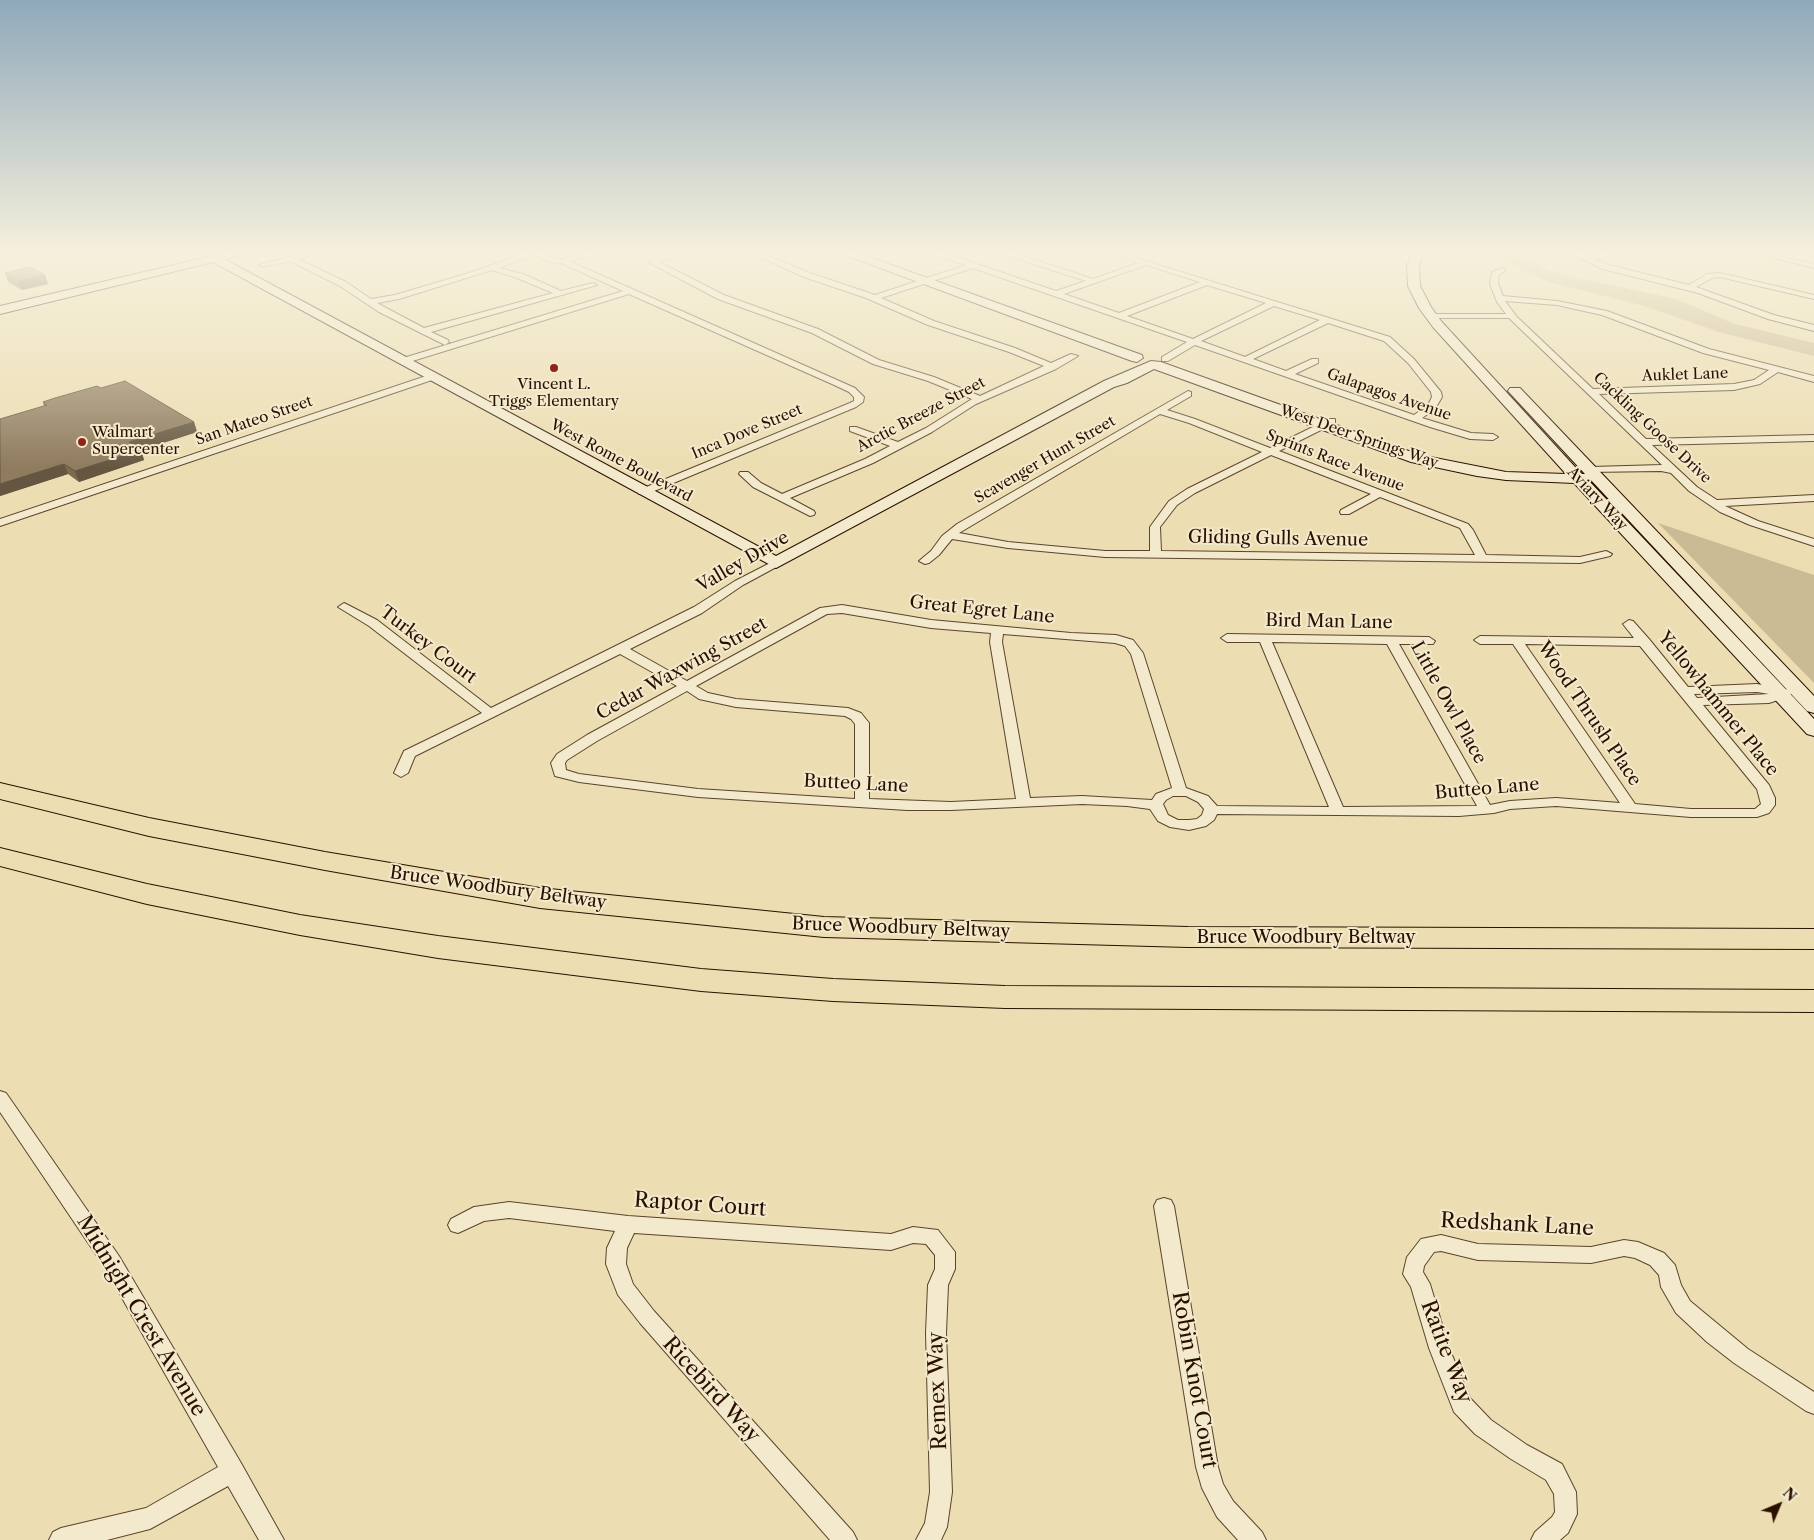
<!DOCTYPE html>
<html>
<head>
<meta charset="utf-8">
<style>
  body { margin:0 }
  #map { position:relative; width:1814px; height:1540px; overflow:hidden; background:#ecdeb2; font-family:"Libre Caslon Text",serif }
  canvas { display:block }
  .north { position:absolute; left:1754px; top:1480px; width:50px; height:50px; -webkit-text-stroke:4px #f3eacd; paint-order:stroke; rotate:45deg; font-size:14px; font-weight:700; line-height:20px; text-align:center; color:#2b1000 }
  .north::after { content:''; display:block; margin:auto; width:18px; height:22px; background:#2b1000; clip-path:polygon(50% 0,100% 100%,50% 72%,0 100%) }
</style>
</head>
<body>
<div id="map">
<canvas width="1814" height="1540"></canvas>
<div class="north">N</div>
</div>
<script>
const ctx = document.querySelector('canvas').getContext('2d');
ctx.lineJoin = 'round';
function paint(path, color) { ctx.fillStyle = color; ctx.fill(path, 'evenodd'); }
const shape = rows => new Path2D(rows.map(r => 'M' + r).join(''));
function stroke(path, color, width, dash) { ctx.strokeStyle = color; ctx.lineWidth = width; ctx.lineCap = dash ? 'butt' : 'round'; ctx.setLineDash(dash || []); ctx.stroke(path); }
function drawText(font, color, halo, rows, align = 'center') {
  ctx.font = font + ' "Libre Caslon Text",serif'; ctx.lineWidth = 4; ctx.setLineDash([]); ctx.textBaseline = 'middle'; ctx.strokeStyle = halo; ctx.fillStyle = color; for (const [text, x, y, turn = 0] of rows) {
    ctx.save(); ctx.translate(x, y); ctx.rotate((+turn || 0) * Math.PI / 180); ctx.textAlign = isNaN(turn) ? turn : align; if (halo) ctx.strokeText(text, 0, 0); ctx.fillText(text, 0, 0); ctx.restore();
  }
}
const green = shape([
  [1494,253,1519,253,1548,270,1586,280,1676,299,1735,324,1814,343,1814,356,1722,333,1644,306,1549,282,1523,271],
  [1658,523,1814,575,1814,683]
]);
const street = shape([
  [305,253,316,253,298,259,346,282,371,299,395,295,472,272,525,253,540,253,552,258,562,259,585,253,595,253,595,255,569,261,855,388,864,397,863,402,856,407,647,494,639,494,638,492,639,490,850,403,854,401,854,397,849,392,832,384,629,294,406,363,400,363,400,359,623,291,561,263,548,262,533,255,499,268,523,274,561,291,593,283,597,285,431,332,448,340,449,342,445,345,379,312,340,286,290,261,263,267,259,265,305,253],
  [492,270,517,278,553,293,424,328,377,303,399,299,492,270],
  [673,253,683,253,659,262,724,295,818,329,879,360,934,377,980,396,1044,366,1009,352,928,325,866,298,804,277,751,253,760,253,810,273,875,295,966,265,935,255,935,253,944,253,1056,291,1086,281,1005,255,1005,253,1014,253,1093,279,1138,263,1110,253,1120,253,1390,337,1414,359,1441,392,1442,397,1435,409,1422,418,1471,433,1493,434,1498,437,1493,440,1470,439,1430,427,1195,345,1168,361,1162,361,1162,357,1187,342,973,268,881,298,934,321,1015,348,1051,363,1071,354,1078,356,1056,369,976,404,932,432,873,463,790,498,814,511,815,513,814,515,810,516,753,487,739,474,740,472,748,472,761,483,782,494,865,459,890,446,850,431,850,427,856,427,898,442,926,428,972,399,928,381,873,364,812,333,718,299,648,262,673,253],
  [1146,265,1200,282,1119,313,1064,294,1146,265],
  [1207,285,1266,303,1193,339,1127,316,1207,285],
  [1274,306,1320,320,1245,357,1201,341,1274,306],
  [1328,323,1384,341,1408,363,1431,392,1432,397,1428,405,1414,415,1295,374,1318,363,1318,359,1312,359,1286,371,1253,359,1328,323],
  [1569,253,1578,253,1587,256,1604,253,1615,253,1615,255,1594,259,1609,265,1689,285,1707,274,1720,273,1814,295,1814,299,1720,277,1712,278,1696,287,1774,315,1814,325,1814,331,1768,319,1698,293,1603,269,1569,253],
  [1754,253,1766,253,1814,264,1814,268,1754,253],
  [1502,268,1506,270,1499,275,1498,284,1503,296,1557,301,1607,311,1709,349,1814,376,1814,382,1778,372,1760,384,1734,390,1599,394,1646,439,1814,435,1814,441,1652,445,1697,487,1717,500,1814,495,1814,501,1725,506,1758,521,1814,539,1814,546,1750,525,1720,512,1689,491,1671,473,1661,471,1587,472,1586,470,1591,467,1662,465,1509,318,1430,318,1426,316,1430,314,1506,314,1497,302,1490,284,1492,272,1502,268],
  [1505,301,1557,305,1602,315,1703,353,1769,370,1754,380,1734,384,1593,389,1517,317,1505,301],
  [432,374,435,375,435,379,0,526,0,519,432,374],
  [1188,391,1191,392,1191,396,1167,410,1195,419,1270,448,1329,419,1335,419,1335,423,1279,451,1468,524,1473,530,1486,555,1580,557,1606,551,1612,554,1610,556,1580,563,1105,557,1008,548,952,539,939,555,929,563,925,564,919,561,931,551,942,536,957,524,1188,391],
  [1160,414,1189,423,1262,452,1187,489,1169,501,1150,527,1150,551,1105,551,1008,542,959,533,1160,414],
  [1271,455,1371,494,1341,510,1340,512,1341,514,1349,514,1380,497,1460,528,1475,555,1161,551,1160,527,1177,505,1195,493,1271,455],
  [776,560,782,563,780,565,743,585,702,613,630,649,687,681,820,608,842,605,931,620,1071,633,1116,635,1133,640,1143,653,1186,788,1208,796,1217,806,1329,807,1260,642,1227,642,1221,638,1227,634,1429,637,1435,641,1433,644,1399,644,1490,805,1510,801,1556,798,1620,803,1513,644,1480,644,1474,640,1480,636,1634,638,1623,624,1629,620,1633,621,1649,639,1688,687,1757,684,1790,690,1791,693,1790,696,1769,703,1703,705,1769,785,1775,798,1775,805,1769,813,1757,817,1691,817,1556,806,1510,809,1494,813,1459,816,1217,814,1214,820,1206,826,1189,830,1170,827,1158,821,1150,809,1127,806,1082,804,951,810,907,810,698,797,579,782,555,776,551,763,557,754,587,735,677,686,620,654,415,756,408,773,401,777,394,773,404,751,482,713,369,626,338,607,344,603,348,605,377,620,491,708,694,607,735,581,776,560],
  [842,613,931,628,991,633,990,642,1016,799,951,802,869,799,869,723,861,713,848,708,736,699,708,693,696,686,827,614,842,613],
  [1003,634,1115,643,1125,646,1131,654,1172,788,1156,794,1152,800,1082,796,1030,798,1002,642,1003,634],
  [1272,642,1387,644,1477,806,1343,807,1272,642],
  [1525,644,1640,646,1757,789,1761,804,1755,809,1691,809,1635,804,1525,644],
  [687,691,699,699,736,707,845,716,851,719,855,724,855,799,698,789,579,774,566,770,565,763,567,760,597,741,687,691],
  [1757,692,1769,694,1697,698,1694,694,1757,692],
  [1173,796,1186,796,1198,802,1204,809,1202,815,1197,819,1189,820,1178,820,1168,815,1163,804,1166,800,1173,796],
  [0,1091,6,1093,119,1256,241,1463,284,1540,259,1540,228,1486,150,1529,107,1540,49,1540,53,1532,61,1528,146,1508,218,1467,105,1268,0,1112,0,1091],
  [1164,1198,1171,1200,1174,1206,1218,1467,1223,1484,1233,1501,1262,1532,1266,1540,1238,1540,1217,1517,1202,1488,1196,1467,1154,1206,1157,1200,1164,1198],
  [509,1202,628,1216,891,1234,913,1227,938,1230,955,1252,955,1269,948,1285,946,1333,952,1492,947,1527,941,1540,916,1540,925,1523,930,1492,926,1333,928,1285,935,1269,935,1255,926,1244,913,1243,891,1250,634,1233,627,1248,626,1264,633,1284,654,1311,853,1532,857,1540,830,1540,640,1323,618,1295,606,1264,607,1248,615,1231,509,1218,484,1221,458,1233,451,1231,448,1225,451,1219,474,1207,509,1202],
  [1441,1235,1478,1244,1591,1247,1624,1240,1638,1242,1664,1253,1675,1265,1681,1285,1690,1301,1748,1349,1814,1392,1814,1414,1806,1411,1734,1363,1707,1342,1676,1313,1661,1287,1659,1275,1650,1265,1635,1258,1624,1256,1591,1263,1478,1260,1441,1251,1434,1252,1424,1266,1423,1272,1430,1284,1449,1348,1470,1398,1491,1420,1527,1445,1562,1464,1576,1492,1577,1514,1568,1533,1560,1540,1531,1540,1535,1532,1552,1517,1555,1512,1554,1494,1546,1480,1511,1459,1475,1434,1454,1412,1429,1348,1411,1287,1403,1274,1407,1257,1421,1239,1441,1235]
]);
const secondary = shape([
  [225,253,242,253,241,255,224,259,776,556,1104,381,1151,361,1161,362,1420,455,1506,472,1566,474,1433,327,1419,308,1408,286,1407,266,1413,253,1423,253,1419,266,1420,286,1431,307,1441,321,1575,467,1582,474,1585,474,1508,391,1510,388,1520,388,1814,696,1814,713,1807,711,1590,479,1589,481,1814,719,1814,736,1807,734,1574,483,1506,480,1477,476,1411,462,1154,369,1127,383,1114,387,776,568,213,262,0,314,0,306,225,253],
  [844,253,858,253,1142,355,1143,358,1137,362,1132,361,845,255,844,253]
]);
const highway = shape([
  [0,783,149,818,325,852,540,888,824,917,1188,927,1814,929,1814,949,1188,947,824,937,540,908,325,870,149,836,0,799,0,783],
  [0,848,147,884,300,915,438,936,701,969,833,979,1005,986,1814,990,1814,1012,1005,1008,833,1001,701,991,438,958,300,935,147,904,0,866,0,848]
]);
const wall = shape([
  [5,273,45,275,48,284,22,290,8,282],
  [101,388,194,422,197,432,141,450,144,460,79,482,68,474,0,496,44,406,43,402]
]);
const shadedWall = shape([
  [45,275,48,284,22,290,19,281],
  [194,422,197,432,141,450,144,460,79,482,75,471,129,442],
  [64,464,68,474,0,496,0,484]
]);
const building = shape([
  [31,267,45,275,19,281,5,273,31,267],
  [125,381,194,422,129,442,141,450,75,471,64,464,0,484,0,419,47,405,43,402,55,398,97,386,101,388,125,381]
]);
const markers = [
  [554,368,5,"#8f2418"],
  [82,442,5,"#8f2418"]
];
const farStreetnames = [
  ["Auklet Lane",1685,375,-2],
  ["Galapagos Avenue",1389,395,19],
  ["Arctic Breeze Street",921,415,-28],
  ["San Mateo Street",254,421,-19],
  ["Cackling Goose Drive",1652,428,43],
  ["Inca Dove Street",747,432,-23],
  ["West Deer Springs Way",1359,437,19],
  ["Scavenger Hunt Street",1045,460,-30],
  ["West Rome Boulevard",621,461,28],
  ["Sprints Race Avenue",1335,461,21],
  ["Aviary Way",1597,499,47]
];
const farPoinames = [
  ["Vincent L.",554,385],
  ["Triggs Elementary",554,402],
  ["Walmart",92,433,"left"],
  ["Supercenter",92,450,"left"]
];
const streetNames = [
  ["Gliding Gulls Avenue",1278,539,1],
  ["Valley Drive",743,562,-30],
  ["Great Egret Lane",982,610,6],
  ["Bird Man Lane",1329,622,1],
  ["Turkey Court",428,645,37],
  ["Cedar Waxwing Street",682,669,-29],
  ["Little Owl Place",1448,703,61],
  ["Yellowhammer Place",1718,704,51],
  ["Wood Thrush Place",1589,714,56],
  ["Butteo Lane",856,784,3],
  ["Butteo Lane",1487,789,-5],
  ["Bruce Woodbury Beltway",498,888,8],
  ["Bruce Woodbury Beltway",901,928,2],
  ["Bruce Woodbury Beltway",1306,938]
];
const nearStreetnames = [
  ["Raptor Court",700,1205,4],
  ["Redshank Lane",1517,1225,3],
  ["Midnight Crest Avenue",141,1316,59],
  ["Ratite Way",1446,1352,69],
  ["Robin Knot Court",1194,1380,80],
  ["Ricebird Way",711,1390,48],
  ["Remex Way",938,1391,-92]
];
paint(green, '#cbbb94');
stroke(street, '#5b442c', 2);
stroke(secondary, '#2b1000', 2);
stroke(highway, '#2b1000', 2);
paint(street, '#f3eacd');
paint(secondary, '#f3eacd');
paint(highway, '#ecdeb2');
paint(wall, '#7b6a50');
paint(shadedWall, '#645641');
paint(building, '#8f7b5d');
stroke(building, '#645641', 1);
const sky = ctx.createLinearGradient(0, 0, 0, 468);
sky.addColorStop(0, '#8fa9ba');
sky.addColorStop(0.54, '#f6f0dc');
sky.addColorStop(1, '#f6f0dc00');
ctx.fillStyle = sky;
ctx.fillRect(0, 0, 1814, 468);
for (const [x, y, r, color] of markers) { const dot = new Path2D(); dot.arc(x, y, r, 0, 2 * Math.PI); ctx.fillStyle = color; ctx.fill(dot); stroke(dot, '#f3eacd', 2); }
drawText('15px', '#2b1000', '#f3eacd', farStreetnames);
drawText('15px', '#2b1000', '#f3eacd', farPoinames);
drawText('18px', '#2b1000', '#f3eacd', streetNames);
drawText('21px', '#2b1000', '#f3eacd', nearStreetnames);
</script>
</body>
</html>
